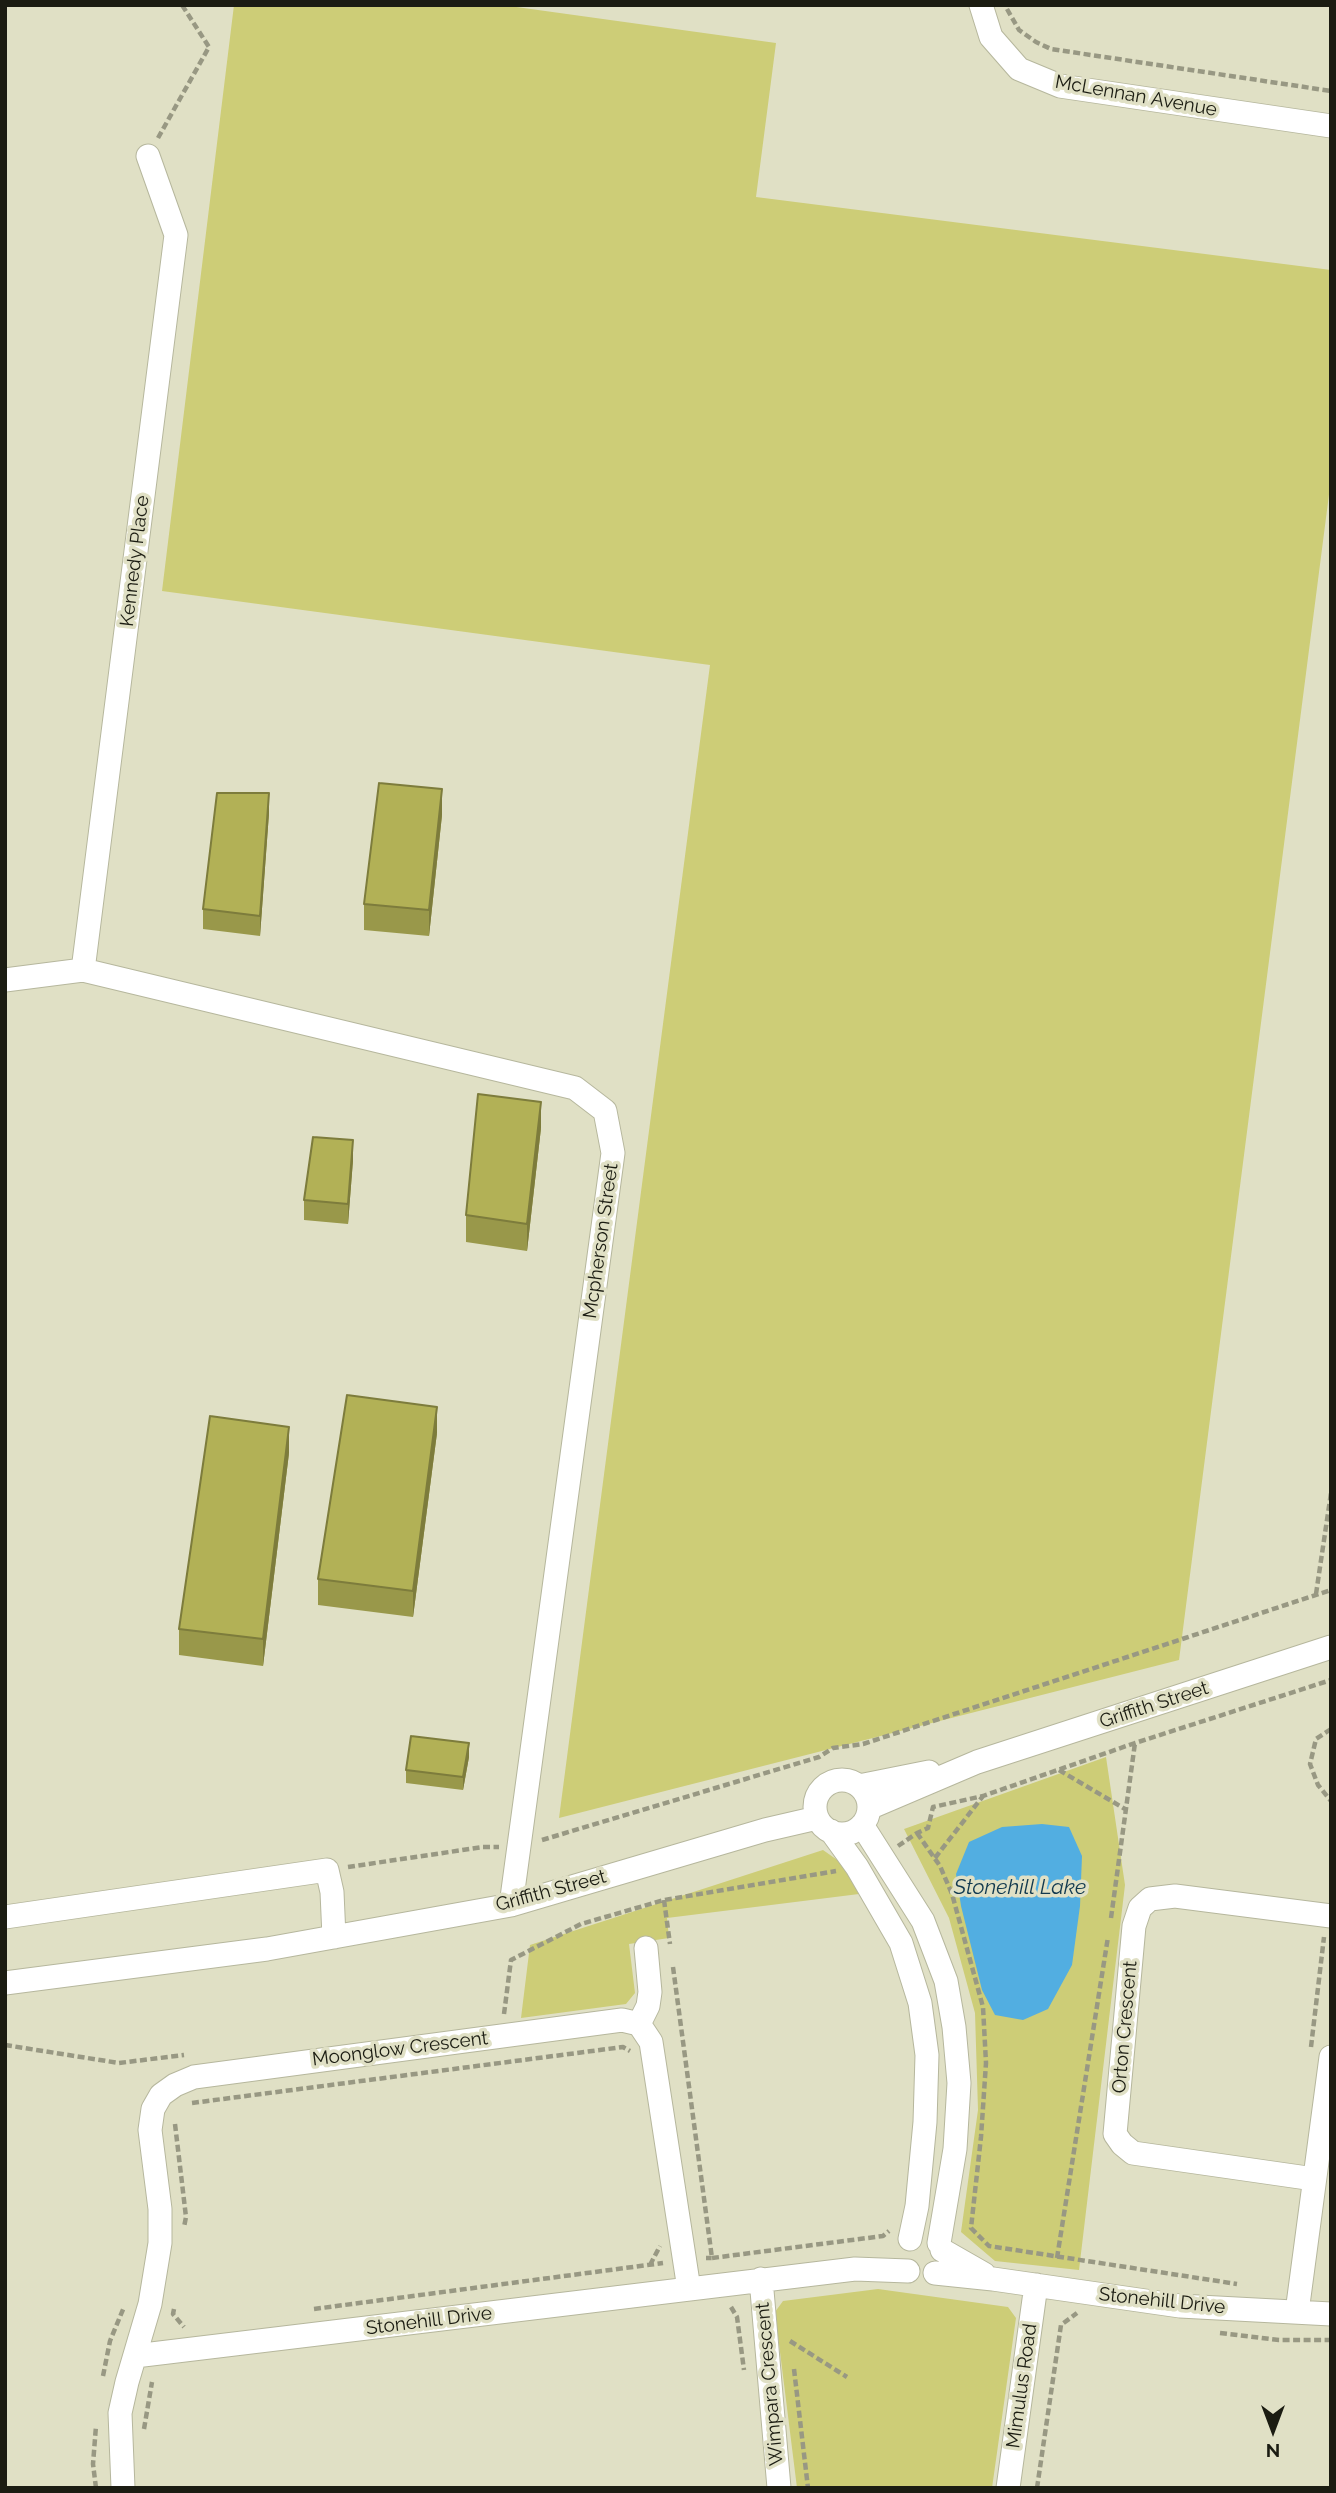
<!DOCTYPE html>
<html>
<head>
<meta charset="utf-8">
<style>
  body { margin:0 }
  #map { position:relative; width:1336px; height:2493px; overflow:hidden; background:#e0e0c5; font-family:Raleway,sans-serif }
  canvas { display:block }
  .frame { position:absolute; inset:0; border:7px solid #1b1c12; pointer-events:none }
  .north { position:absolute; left:1238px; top:2395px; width:70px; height:70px; -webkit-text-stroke:5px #e0e0c5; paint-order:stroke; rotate:180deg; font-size:19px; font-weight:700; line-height:28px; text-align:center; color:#1b1c12 }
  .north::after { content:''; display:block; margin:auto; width:24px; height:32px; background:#1b1c12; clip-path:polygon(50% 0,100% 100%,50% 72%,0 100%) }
</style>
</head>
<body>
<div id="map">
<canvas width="1336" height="2493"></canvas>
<div class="frame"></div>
<div class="north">N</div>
</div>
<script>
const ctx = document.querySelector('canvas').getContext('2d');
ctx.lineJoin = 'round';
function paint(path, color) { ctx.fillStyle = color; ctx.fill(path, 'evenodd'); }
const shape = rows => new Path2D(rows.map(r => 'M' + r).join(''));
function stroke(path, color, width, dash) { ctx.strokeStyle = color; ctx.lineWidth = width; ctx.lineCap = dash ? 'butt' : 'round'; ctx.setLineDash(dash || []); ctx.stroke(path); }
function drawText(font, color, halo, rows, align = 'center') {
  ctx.font = font + ' Raleway,sans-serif'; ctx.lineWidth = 7; ctx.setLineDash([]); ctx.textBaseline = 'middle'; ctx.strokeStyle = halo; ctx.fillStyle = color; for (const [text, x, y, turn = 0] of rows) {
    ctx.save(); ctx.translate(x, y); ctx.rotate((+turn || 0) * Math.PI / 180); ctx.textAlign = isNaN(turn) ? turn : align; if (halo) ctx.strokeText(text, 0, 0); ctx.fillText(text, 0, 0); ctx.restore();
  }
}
const green = shape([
  [234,5,502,5,776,43,756,197,1331,270,1331,479,1179,1660,559,1818,710,665,162,591],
  [1106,1757,1125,1885,1079,2270,995,2261,961,2232,978,2110,975,2013,949,1918,904,1829],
  [823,1850,843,1864,859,1894,667,1918,669,1938,629,1944,635,1993,626,2004,521,2018,530,1945],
  [878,2289,1008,2307,1016,2318,992,2488,797,2488,775,2312,783,2301]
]);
const water = shape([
  [1042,1824,1069,1827,1082,1856,1080,1906,1072,1965,1048,2009,1023,2020,995,2015,982,1990,961,1906,956,1874,969,1842,1002,1827]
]);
const path = shape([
  [1007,9,1019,30,1036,42,1051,49,1331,91],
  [158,138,209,47,182,5],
  [1316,1594,1331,1493],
  [1331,1729,1316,1739,1310,1764,1318,1785,1331,1801],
  [1059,1770,1125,1809],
  [917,1833,940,1866,952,1894,983,2007,986,2063,981,2137,971,2228,989,2246,1237,2284],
  [542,1840,819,1757,833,1748,863,1744,1331,1590],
  [898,1846,917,1833,928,1828,933,1807,983,1796,1135,1743,1331,1680],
  [935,1858,983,1796],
  [348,1867,483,1847,499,1847],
  [664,1900,670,1944],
  [1111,1918,1135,1743],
  [673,1967,712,2258,706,2258],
  [504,2014,511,1960,581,1924,664,1900,836,1871],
  [5,2045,119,2063,184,2055],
  [1311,2047,1324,1937],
  [192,2103,623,2047,630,2051],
  [175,2124,186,2217,184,2227],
  [712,2258,883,2236,889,2231],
  [1057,2258,1108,1937],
  [650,2265,660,2246],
  [731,2307,737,2317,744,2370],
  [174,2309,173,2314,184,2327],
  [314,2309,663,2263],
  [1220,2333,1279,2340,1331,2340],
  [790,2341,847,2377],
  [794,2369,808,2488],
  [103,2376,110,2341,124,2307],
  [144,2429,152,2382],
  [96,2488,93,2464,96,2426],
  [1037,2488,1061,2325,1077,2313]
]);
const minor = shape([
  [981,5,991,37,1019,69,1060,86,1331,126],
  [83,970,176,235,148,156],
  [5,980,83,970,575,1088,605,1111,613,1153,511,1905],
  '815 1807a27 27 0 1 1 54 0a27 27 0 1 1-54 0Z',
  [859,1786,929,1772],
  [869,1808,977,1762,1331,1647],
  [862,1825,923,1921,946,1981,954,2027,959,2083,955,2149,939,2243],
  [831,1831,857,1867,901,1943,920,2003,927,2055,925,2122,917,2206,910,2239],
  [5,1917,327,1870,332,1892,334,1937],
  [5,1983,267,1949,511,1905,765,1830,817,1818],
  [639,2024,648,2006,650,1992,646,1948],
  [1314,2179,1133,2153,1122,2144,1115,2134,1134,1926,1140,1908,1150,1899,1175,1896,1331,1916],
  [942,2250,984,2274],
  [935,2273,993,2279,1180,2306,1331,2314],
  [761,2279,779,2488],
  [1297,2312,1331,2057],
  [135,2356,855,2269,908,2271],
  [123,2488,120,2413,127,2382,150,2304,160,2243,160,2209,150,2130,153,2109,161,2095,175,2085,194,2077,622,2020,639,2024,651,2042,689,2289],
  [1008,2488,1036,2285]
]);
const wall = shape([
  [269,813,260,936,203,929,203,909],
  [442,815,429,936,364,930,364,904],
  [541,1128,527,1251,466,1242,466,1215],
  [353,1160,348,1224,304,1220,304,1200],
  [437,1433,413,1617,318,1605,318,1579],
  [289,1453,263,1666,179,1655,179,1629],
  [469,1757,463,1790,406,1783,406,1770]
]);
const shadedWall = shape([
  [442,789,442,815,429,936,429,910],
  [269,793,269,813,260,936,260,916],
  [541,1102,541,1128,527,1251,527,1224],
  [353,1140,353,1160,348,1224,348,1204],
  [437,1407,437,1433,413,1617,413,1591],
  [289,1427,289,1453,263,1666,263,1639],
  [469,1743,469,1757,463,1790,463,1777]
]);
const building = shape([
  [379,783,442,789,429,910,364,904,379,783],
  [217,793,269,793,260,916,203,909,217,793],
  [478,1094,541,1102,527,1224,466,1215,478,1094],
  [313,1137,353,1140,348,1204,304,1200,313,1137],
  [347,1395,437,1407,413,1591,318,1579,347,1395],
  [210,1416,289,1427,263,1639,179,1629,210,1416],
  [411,1736,469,1743,463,1777,406,1770,411,1736]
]);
const streetNames = [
  ["McLennan Avenue",1136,96,10],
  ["Kennedy Place",135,561,-83],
  ["Mcpherson Street",601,1241,-82],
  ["Griffith Street",1154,1705,-18],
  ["Griffith Street",551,1891,-15],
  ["Orton Crescent",1125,2027,-85],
  ["Moonglow Crescent",400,2049,-7],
  ["Stonehill Drive",1162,2301,6],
  ["Stonehill Drive",429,2321,-7],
  ["Wimpara Crescent",770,2384,-95],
  ["Mimulus Road",1022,2386,-82]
];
const waterNames = [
  ["Stonehill Lake",1020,1888]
];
paint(green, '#cdcd77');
paint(water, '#52aee1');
stroke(minor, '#b6b79d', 25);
stroke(path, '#989883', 4.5, [7, 3.5]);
stroke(minor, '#fff', 23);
paint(wall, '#99984a');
paint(shadedWall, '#7d7c3c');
paint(building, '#b2b156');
stroke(building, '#7d7c3c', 2);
drawText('19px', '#1b1c12', '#e0e0c5', streetNames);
drawText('italic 21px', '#11394f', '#e0e0c5', waterNames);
</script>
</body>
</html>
